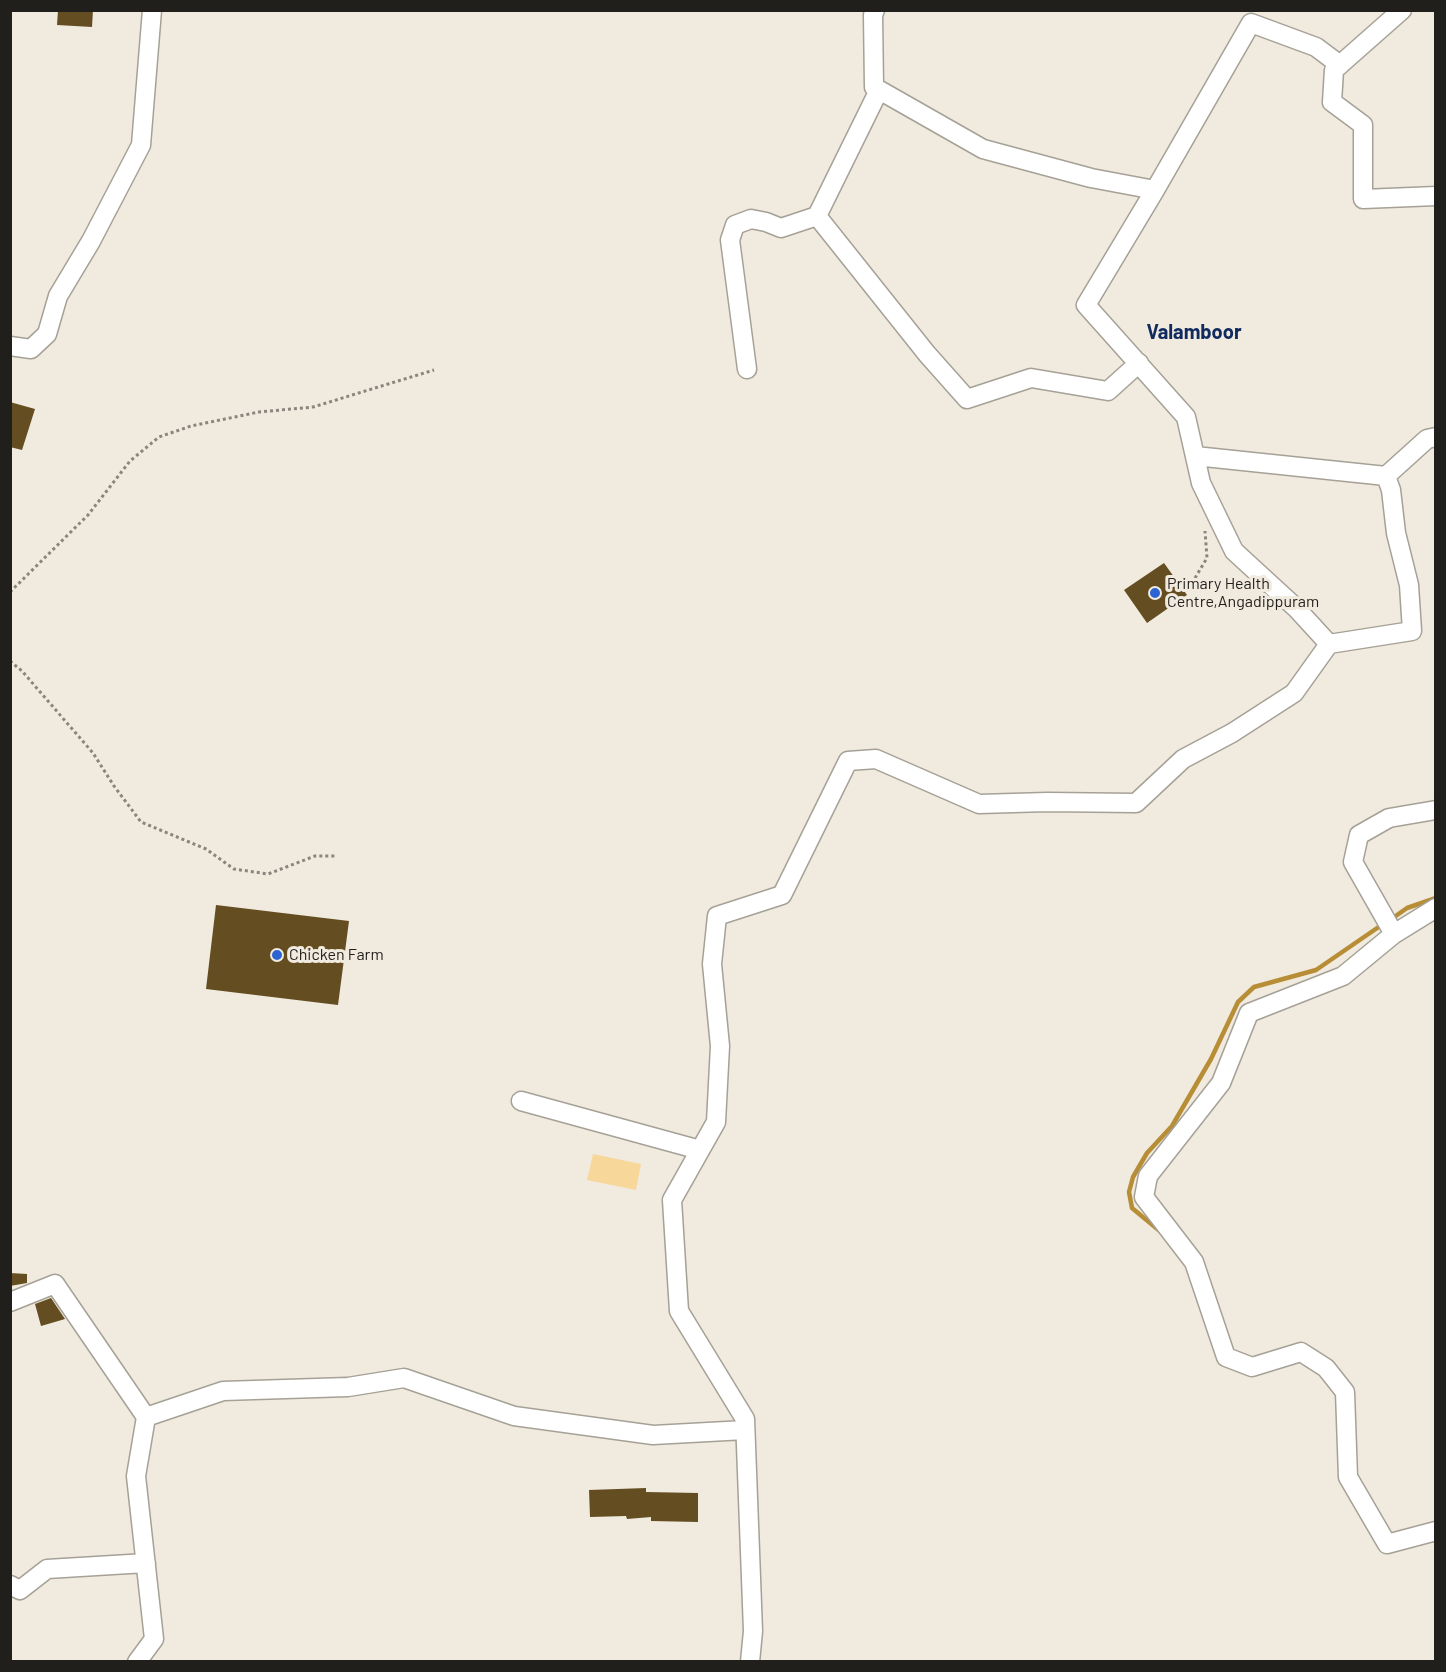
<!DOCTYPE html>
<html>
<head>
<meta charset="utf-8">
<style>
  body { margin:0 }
  #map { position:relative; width:1446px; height:1672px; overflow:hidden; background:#f0eadf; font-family:Barlow,sans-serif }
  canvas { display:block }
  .frame { position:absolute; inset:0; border:12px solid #211f1b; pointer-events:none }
</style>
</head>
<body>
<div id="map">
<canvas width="1446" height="1672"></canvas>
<div class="frame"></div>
</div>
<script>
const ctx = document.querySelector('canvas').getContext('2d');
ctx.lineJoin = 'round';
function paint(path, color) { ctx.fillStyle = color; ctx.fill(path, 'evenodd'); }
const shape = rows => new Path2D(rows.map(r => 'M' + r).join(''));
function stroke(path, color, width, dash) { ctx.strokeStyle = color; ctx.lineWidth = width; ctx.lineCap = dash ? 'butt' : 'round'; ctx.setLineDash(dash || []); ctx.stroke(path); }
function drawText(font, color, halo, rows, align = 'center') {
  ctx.font = font + ' Barlow,sans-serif'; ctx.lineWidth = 6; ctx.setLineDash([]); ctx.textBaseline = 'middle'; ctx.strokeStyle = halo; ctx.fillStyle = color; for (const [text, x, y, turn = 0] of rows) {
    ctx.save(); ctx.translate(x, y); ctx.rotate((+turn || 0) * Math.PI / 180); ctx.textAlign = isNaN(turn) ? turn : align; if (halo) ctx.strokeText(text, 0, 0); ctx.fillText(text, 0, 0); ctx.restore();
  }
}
const green = shape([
  [593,1154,641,1164,636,1190,587,1180]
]);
const stream = shape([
  [1390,920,1407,908,1436,898],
  [1161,1232,1132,1208,1129,1192,1133,1177,1147,1153,1172,1126,1211,1059,1238,1002,1254,987,1316,970,1383,924]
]);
const building = shape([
  [58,10,93,10,92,27,57,25],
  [10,402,35,409,22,450,10,447],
  [1164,563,1187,595,1147,623,1124,590],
  [216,905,349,921,338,1005,206,989],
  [10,1273,27,1274,27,1283,10,1286],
  [51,1298,65,1319,41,1326,35,1304],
  [646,1488,646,1492,698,1493,698,1522,651,1521,651,1517,627,1519,626,1516,590,1517,589,1490]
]);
const path = shape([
  [1195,578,1207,558,1205,531],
  [10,592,88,515,130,461,159,437,191,426,259,412,313,407,434,370],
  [10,661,22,671,93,753,114,786,141,822,206,849,234,869,268,874,315,856,335,856]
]);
const minor = shape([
  [1402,10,1334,70,1332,102,1363,125,1363,199,1436,196],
  [879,90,817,216,927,354,967,399,1031,378,1108,391,1139,363],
  [1155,190,1251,23,1316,47,1340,65],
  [10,346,31,349,47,334,58,296,91,241,141,145,152,10],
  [747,369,730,240,735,225,751,219,766,222,781,228,817,216],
  [1195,456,1386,476,1391,490,1396,533,1409,585,1412,631,1329,644],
  [1386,476,1427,439,1436,437],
  [1436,908,1394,934,1343,976,1249,1013,1221,1083,1148,1176,1144,1197,1194,1262,1226,1357,1252,1367,1301,1352,1326,1368,1345,1392,1348,1477,1387,1544,1436,1531],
  [1394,934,1353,862,1359,835,1389,818,1436,810],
  [521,1101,700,1150],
  [10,1302,55,1284,146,1417,223,1391,348,1387,404,1378,514,1416,653,1435,745,1430],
  [10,1585,20,1590,47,1569,146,1563],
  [137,1662,154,1639,136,1476,146,1417],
  [750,1662,753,1631,745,1419,679,1311,672,1200,716,1122,720,1046,712,964,717,916,782,895,848,761,876,759,979,804,1047,802,1136,803,1183,759,1232,733,1294,693,1329,644,1296,608,1234,551,1201,483,1186,417,1086,305,1155,190,1091,178,983,149,874,87,873,15,875,10]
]);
const markers = [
  [1155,593,6,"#2e64d2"],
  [277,955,6,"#2e64d2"]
];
const poiNames = [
  ["Primary Health",1167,584],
  ["Centre,Angadippuram",1167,602],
  ["Chicken Farm",289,955]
];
const quarterNames = [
  ["Valamboor",1194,332]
];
paint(green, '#f8d79b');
stroke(stream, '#b78d35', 4.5);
paint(building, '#644d20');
stroke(minor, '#a6a196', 21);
stroke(path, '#8a867e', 3, [3, 3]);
stroke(minor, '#fff', 18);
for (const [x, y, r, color] of markers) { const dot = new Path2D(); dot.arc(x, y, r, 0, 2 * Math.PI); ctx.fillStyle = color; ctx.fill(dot); stroke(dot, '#f0eadf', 2); }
drawText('16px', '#211f1b', '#f0eadf', poiNames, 'left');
drawText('bold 20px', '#112b60', '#f0eadf', quarterNames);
</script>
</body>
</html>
